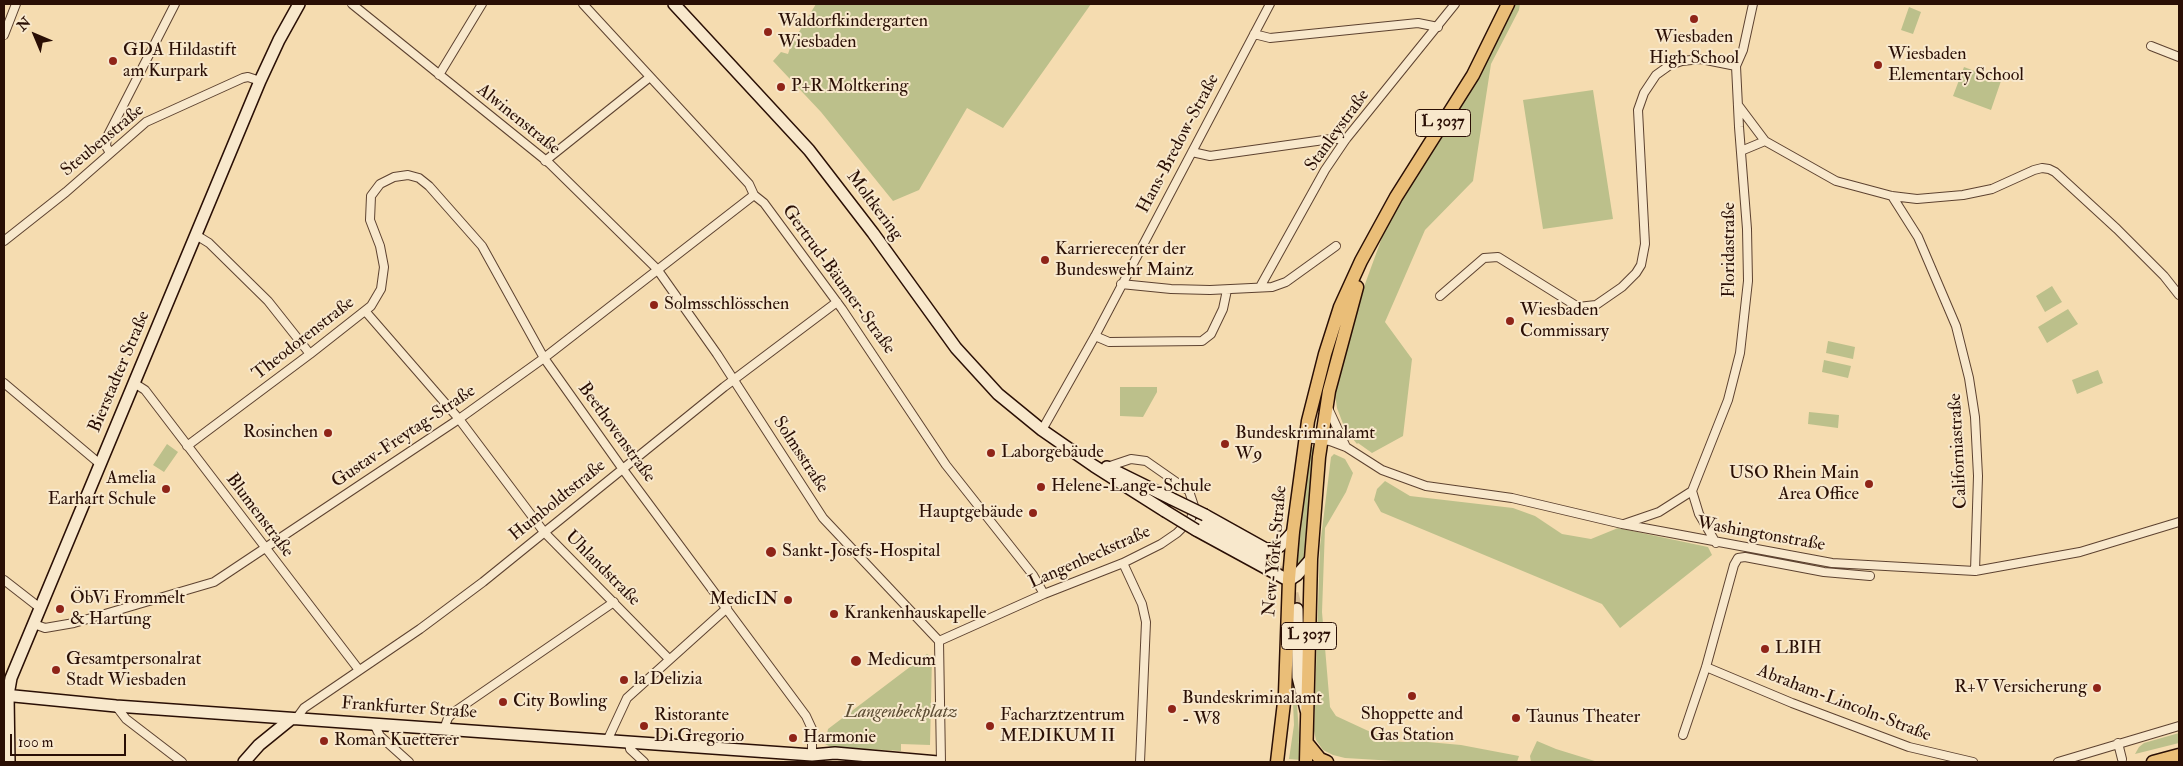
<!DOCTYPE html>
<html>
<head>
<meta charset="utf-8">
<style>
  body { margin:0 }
  #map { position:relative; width:2183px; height:766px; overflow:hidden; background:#f5dcb0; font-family:"IM FELL Double Pica",serif }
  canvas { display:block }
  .frame { position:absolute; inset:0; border:5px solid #2a0f05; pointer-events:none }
  .north { position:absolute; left:10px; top:10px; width:50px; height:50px; -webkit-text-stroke:4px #f8e8cc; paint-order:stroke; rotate:315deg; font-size:14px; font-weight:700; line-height:20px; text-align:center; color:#2a0f05 }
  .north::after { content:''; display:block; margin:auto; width:18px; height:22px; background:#2a0f05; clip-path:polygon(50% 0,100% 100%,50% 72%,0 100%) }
  .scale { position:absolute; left:10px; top:734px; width:116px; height:22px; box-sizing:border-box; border:2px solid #2a0f05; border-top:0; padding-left:6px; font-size:15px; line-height:18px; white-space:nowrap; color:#2a0f05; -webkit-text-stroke:4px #f8e8cc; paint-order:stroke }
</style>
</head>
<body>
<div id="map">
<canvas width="2183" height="766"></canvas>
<div class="frame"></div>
<div class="north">N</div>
<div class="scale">100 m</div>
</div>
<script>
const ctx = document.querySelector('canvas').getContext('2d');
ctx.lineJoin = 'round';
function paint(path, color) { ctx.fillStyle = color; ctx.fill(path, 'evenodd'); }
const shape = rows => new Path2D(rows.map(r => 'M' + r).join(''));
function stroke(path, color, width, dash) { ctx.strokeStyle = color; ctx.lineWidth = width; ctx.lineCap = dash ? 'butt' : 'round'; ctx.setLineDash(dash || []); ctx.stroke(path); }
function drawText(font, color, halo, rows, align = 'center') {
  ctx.font = font + ' "IM FELL Double Pica",serif'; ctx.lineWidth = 4; ctx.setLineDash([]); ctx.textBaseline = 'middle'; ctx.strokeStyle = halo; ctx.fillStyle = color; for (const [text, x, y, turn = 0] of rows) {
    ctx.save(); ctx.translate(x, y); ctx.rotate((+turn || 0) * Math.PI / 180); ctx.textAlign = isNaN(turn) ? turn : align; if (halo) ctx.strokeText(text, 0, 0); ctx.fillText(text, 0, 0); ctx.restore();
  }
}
const green = shape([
  [816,4,1091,4,1003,128,967,108,919,190,893,201,821,112,773,61,781,52,788,54,791,45],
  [1515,4,1520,4,1519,10,1491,64,1473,181,1425,230,1385,322,1412,359,1403,436,1372,453,1358,443,1357,444,1345,429,1337,408,1334,388,1357,306,1384,232,1401,202,1483,70],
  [1909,7,1921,12,1913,34,1901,30],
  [1964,67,2001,81,1991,110,1953,96],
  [1593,90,1613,219,1543,229,1523,100],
  [2052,286,2062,302,2045,312,2036,296],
  [2068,309,2078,324,2047,343,2038,327],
  [1828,341,1855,347,1853,359,1826,353],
  [1824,360,1851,366,1848,378,1822,372],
  [2098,370,2103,383,2077,394,2072,380],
  [1120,387,1157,387,1157,392,1143,417,1120,416],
  [1809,412,1839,415,1838,428,1808,424],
  [167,444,178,452,164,472,153,465],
  [1315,444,1306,556,1303,563,1294,569,1308,460,1311,449],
  [1334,454,1345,459,1353,473,1346,492,1325,528,1322,612,1330,707,1336,716,1390,741,1404,742,1417,741,1461,745,1519,756,1517,762,1412,762,1345,758,1333,755,1323,750,1316,740,1314,731,1320,546,1331,457],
  [1385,481,1410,496,1513,508,1535,516,1562,534,1591,539,1618,528,1708,547,1712,555,1620,628,1602,604,1381,512,1374,500,1377,489],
  [927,654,932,657,930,745,901,744,901,751,831,747,825,744,828,729],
  [1292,679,1294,679,1297,705,1301,760,1289,759,1294,725],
  [2179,733,2179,743,2135,754,2139,747,2144,743],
  [1537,741,1556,749,1598,762,1531,762,1530,756]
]);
const secondaryTunnel = shape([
  [1261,557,1274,566,1285,578,1292,590,1297,609]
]);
const street = shape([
  [352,4,549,163,657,269,717,354,823,518,939,641,941,762],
  [583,4,749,184,754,195,764,203,842,309,946,465,1033,575,1044,594],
  [1254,34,1270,38,1418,23,1438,27],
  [4,35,16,4],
  [2151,46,2179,57],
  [439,75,482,4],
  [1738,105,1765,141],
  [1741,151,1765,141,1836,181,1892,196,1917,199,1963,195,1992,189,2034,170,2042,168,2049,169,2055,172,2117,229,2164,276,2179,295],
  [1192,152,1210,156,1331,139,1346,139],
  [110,153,106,146,107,137,175,4],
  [545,161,650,77],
  [1892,196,1918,237,1956,326,1969,378,1975,417,1978,476,1975,571],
  [196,235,209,243,268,301,310,354],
  [4,241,66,192,146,122,243,78,248,77,260,81],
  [1121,284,1171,289,1210,290,1272,287,1286,282,1336,246],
  [1260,287,1325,170,1346,139,1455,4],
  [1440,296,1484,258,1498,257,1578,307,1596,305,1622,287,1636,273,1641,265,1645,244,1638,110,1644,93,1656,75,1670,65,1682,61,1701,59,1736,66],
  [366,312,459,419,544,532,669,659],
  [1095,336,1109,342,1202,341,1211,334,1223,309,1227,290],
  [4,383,100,464],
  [134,383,145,390,359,670],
  [1328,408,1346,447],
  [1042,430,1095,336,1270,4],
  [1305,438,1330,441,1346,447,1382,470,1426,486,1512,498,1622,524,1832,563,1975,571,2080,552,2179,522],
  [187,446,310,354,371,306,381,289,384,267,380,246,370,220,371,196,380,184,394,177,408,175,419,178,429,186,482,246,544,358,622,468,806,716,812,729,812,755],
  [1692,491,1699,514,1716,543],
  [1624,524,1659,512,1692,491,1728,400,1740,353,1748,281,1747,229,1739,127,1736,66,1743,50,1753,4],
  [1123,563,1142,604,1146,622,1140,762],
  [4,580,40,608],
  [34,624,45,628,74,623,214,582,459,419,544,358,754,195],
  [939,641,1044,594,1123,563,1161,544,1177,533,1191,519,1194,506,1189,491,1146,461,1131,459,1107,467],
  [1706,667,1792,703,1909,747,1973,762],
  [116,706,126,719,182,762],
  [296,719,304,708,420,629,483,582,724,387,837,302],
  [374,724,380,736,409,762],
  [444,729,448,718,454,712,614,602],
  [1683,735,1706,667,1734,565,1738,558,1745,557,1824,572,1870,576],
  [607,741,627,698,727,608],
  [629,742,630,749,644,762],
  [2118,743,2122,759],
  [2058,762,2179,726]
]);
const secondary = shape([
  [674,4,809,150,873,233,956,348,998,394,1042,430,1094,466,1165,511],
  [1107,467,1172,499],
  [1205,515,1266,549,1274,549,1280,546,1293,532],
  [1200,523,1261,557],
  [1196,530,1284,578,1291,579,1297,575,1311,559],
  [1297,609,1298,677,1306,710],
  [4,695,116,706,812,755,835,753,938,762],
  [9,762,8,695,11,678,260,81,279,40,299,4],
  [244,762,259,745,291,719]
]);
const primary = shape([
  [1307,743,1320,759,1327,762],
  [1277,762,1285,694,1289,579,1293,532,1308,421,1325,354,1340,307,1361,261,1396,197,1473,75,1508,4],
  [1306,762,1311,559,1319,457,1329,391,1357,287],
  [2153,762,2179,755]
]);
const secondaryBridge = shape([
  [1172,499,1205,515],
  [1165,511,1196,530]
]);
const markers = [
  [1694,19,5,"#8f2418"],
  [768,32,5,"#8f2418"],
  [113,61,5,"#8f2418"],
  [1878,65,5,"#8f2418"],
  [781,87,5,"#8f2418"],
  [1045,260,5,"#8f2418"],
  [654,305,5,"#8f2418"],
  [1510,321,5,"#8f2418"],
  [328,433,5,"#8f2418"],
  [1225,444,5,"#8f2418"],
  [991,453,5,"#8f2418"],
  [1869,484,5,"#8f2418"],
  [1041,487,5,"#8f2418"],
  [166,489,5,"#8f2418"],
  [1033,513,5,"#8f2418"],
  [771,552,6,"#8f2418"],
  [788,600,5,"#8f2418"],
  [60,609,5,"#8f2418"],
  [834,614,5,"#8f2418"],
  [1765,649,5,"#8f2418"],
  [856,661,6,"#8f2418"],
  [56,670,5,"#8f2418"],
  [624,680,5,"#8f2418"],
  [2097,688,5,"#8f2418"],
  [1412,696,5,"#8f2418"],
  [503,702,5,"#8f2418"],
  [1172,709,5,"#8f2418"],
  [1516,718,5,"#8f2418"],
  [644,726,5,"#8f2418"],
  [990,726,5,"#8f2418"],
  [793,738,5,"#8f2418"],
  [324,741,5,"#8f2418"]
];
const shields = [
  [1443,123,55],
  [1309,636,55]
];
const shieldNames = [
  ["L 3037",1443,123],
  ["L 3037",1309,636]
];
const poiNames = [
  ["Waldorfkindergarten",778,22],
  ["Wiesbaden",778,43],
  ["Wiesbaden",1694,38,"center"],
  ["High School",1694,59,"center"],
  ["GDA Hildastift",123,51],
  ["am Kurpark",123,72],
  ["Wiesbaden",1888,55],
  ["Elementary School",1888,76],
  ["P+R Moltkering",791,87],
  ["Karrierecenter der",1055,250],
  ["Bundeswehr Mainz",1055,271],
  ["Solmsschlösschen",664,305],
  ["Wiesbaden",1520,311],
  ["Commissary",1520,332],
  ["Rosinchen",318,433,"right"],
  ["Bundeskriminalamt",1235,434],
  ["W9",1235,455],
  ["Laborgebäude",1001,453],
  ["USO Rhein Main",1859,474,"right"],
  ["Area Office",1859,495,"right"],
  ["Amelia",156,479,"right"],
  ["Earhart Schule",156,500,"right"],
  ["Helene-Lange-Schule",1051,487],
  ["Hauptgebäude",1023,513,"right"],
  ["Sankt-Josefs-Hospital",782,552],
  ["ÖbVi Frommelt",70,599],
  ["& Hartung",70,620],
  ["MedicIN",778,600,"right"],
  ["Krankenhauskapelle",844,614],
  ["LBIH",1775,649],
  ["Gesamtpersonalrat",66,660],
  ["Stadt Wiesbaden",66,681],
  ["Medicum",867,661],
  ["la Delizia",634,680],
  ["R+V Versicherung",2087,688,"right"],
  ["Bundeskriminalamt",1182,699],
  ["- W8",1182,720],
  ["City Bowling",513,702],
  ["Shoppette and",1412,715,"center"],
  ["Gas Station",1412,736,"center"],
  ["Ristorante",654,716],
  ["Di Gregorio",654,737],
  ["Facharztzentrum",1000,716],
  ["MEDIKUM II",1000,737],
  ["Taunus Theater",1526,718],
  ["Harmonie",803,738],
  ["Roman Kuetterer",334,741]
];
const streetNames = [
  ["Alwinenstraße",518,120,39],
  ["Stanleystraße",1338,131,-54],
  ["Steubenstraße",103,141,-40],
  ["Hans-Bredow-Straße",1179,144,-62],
  ["Moltkering",874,206,53],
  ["Floridastraße",1730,250,-90],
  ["Gertrud-Bäumer-Straße",838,280,54],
  ["Theodorenstraße",304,339,-38],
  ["Bierstadter Straße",120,372,-67],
  ["Beethovenstraße",616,433,54],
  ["Gustav-Freytag-Straße",404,437,-34],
  ["Californiastraße",1959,451,-93],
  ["Solmsstraße",800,455,57],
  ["Humboldtstraße",558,501,-39],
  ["Blumenstraße",259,516,53],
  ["Washingtonstraße",1761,535,10],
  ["New-York-Straße",1276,551,-85],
  ["Langenbeckstraße",1090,558,-24],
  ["Uhlandstraße",602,569,45],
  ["Abraham-Lincoln-Straße",1844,704,21],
  ["Frankfurter Straße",409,709,4]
];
const parkNames = [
  ["Langenbeckplatz",901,713]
];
paint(green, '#bcc08b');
stroke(secondaryTunnel, '#d7bd96', 11, [11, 5.5]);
stroke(street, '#5d4230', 10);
stroke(secondary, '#2a0f05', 14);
stroke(primary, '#2a0f05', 15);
stroke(street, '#f8e8cc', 8);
stroke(secondary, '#f8e8cc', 11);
stroke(primary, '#eabe78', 12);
stroke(secondaryBridge, '#2a0f05', 14, []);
stroke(secondaryBridge, '#f8e8cc', 11);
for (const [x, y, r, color] of markers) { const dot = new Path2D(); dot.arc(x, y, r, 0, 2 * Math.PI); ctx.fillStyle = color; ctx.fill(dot); stroke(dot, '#f8e8cc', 2); }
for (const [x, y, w] of shields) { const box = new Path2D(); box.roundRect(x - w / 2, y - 13.5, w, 27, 4); ctx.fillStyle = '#f8e8cc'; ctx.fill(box); stroke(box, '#2a0f05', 1); }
drawText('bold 16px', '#2a0f05', null, shieldNames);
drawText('18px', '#2a0f05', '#f8e8cc', poiNames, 'left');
drawText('18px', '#2a0f05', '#f8e8cc', streetNames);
drawText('italic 18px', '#5d4d34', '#f8e8cc', parkNames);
</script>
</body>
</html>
